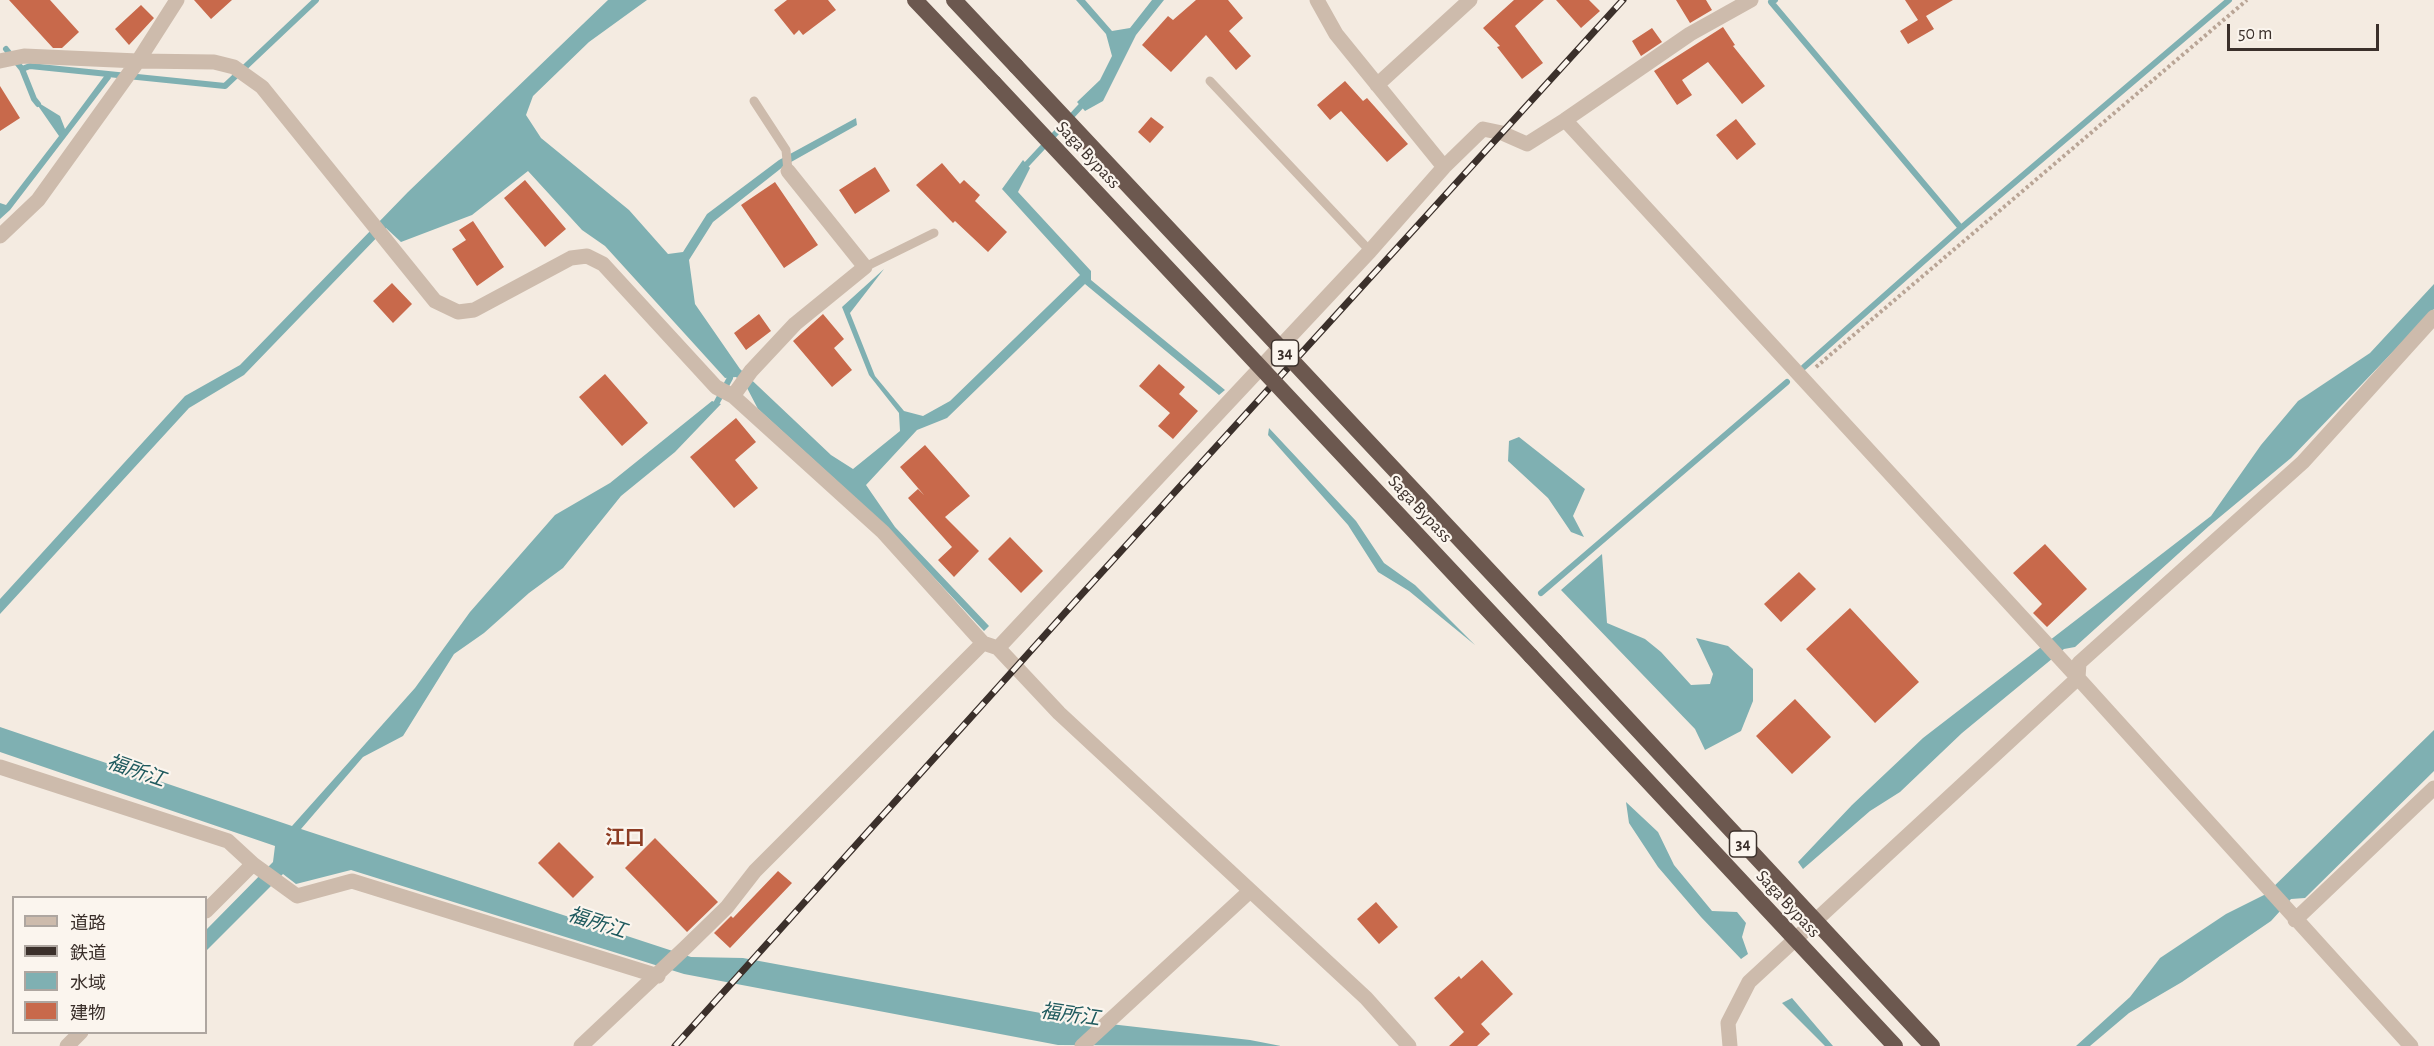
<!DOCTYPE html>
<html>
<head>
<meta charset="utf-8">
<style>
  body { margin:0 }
  #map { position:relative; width:2434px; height:1046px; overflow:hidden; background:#f4ebe1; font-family:"Alegreya Sans","Noto Sans JP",sans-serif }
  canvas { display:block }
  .legend { position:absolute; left:12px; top:896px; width:195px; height:138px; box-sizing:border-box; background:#fbf5ee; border:2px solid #aea6a0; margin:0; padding:8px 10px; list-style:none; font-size:18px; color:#3b302b }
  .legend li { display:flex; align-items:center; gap:12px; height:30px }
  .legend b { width:30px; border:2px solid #aea6a0 }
  .scale { position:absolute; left:2227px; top:24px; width:152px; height:27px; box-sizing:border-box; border:3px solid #3b302b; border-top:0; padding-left:8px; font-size:18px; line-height:21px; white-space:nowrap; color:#3b302b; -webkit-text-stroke:4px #fbf5ee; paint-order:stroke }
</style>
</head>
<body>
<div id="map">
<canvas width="2434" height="1046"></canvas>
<ul class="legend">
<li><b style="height:8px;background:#cdbbac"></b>道路</li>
<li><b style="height:8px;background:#3b302b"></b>鉄道</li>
<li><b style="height:16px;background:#7fb0b2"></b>水域</li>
<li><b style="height:16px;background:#c8694b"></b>建物</li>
</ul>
<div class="scale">50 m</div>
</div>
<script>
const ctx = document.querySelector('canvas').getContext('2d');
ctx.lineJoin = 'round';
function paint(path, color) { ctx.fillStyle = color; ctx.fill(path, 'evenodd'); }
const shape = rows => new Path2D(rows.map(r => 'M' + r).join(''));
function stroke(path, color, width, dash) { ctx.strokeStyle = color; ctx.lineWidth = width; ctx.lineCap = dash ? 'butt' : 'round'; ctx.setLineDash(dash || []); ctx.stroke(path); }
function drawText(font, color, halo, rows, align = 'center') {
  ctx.font = font + ' "Alegreya Sans","Noto Sans JP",sans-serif'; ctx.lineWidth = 4.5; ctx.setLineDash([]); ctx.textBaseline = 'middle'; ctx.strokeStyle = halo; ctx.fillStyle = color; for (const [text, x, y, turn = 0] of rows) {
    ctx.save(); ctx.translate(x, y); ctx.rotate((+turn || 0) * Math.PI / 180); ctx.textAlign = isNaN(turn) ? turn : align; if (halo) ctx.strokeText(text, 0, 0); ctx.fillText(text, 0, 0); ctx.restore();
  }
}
const water = shape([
  [608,0,647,0,589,42,533,96,526,115,541,138,629,210,668,254,683,252,707,214,779,160,856,118,857,125,784,166,713,222,689,260,695,304,740,369,831,455,853,469,900,431,899,413,869,375,842,307,884,269,850,313,875,376,904,411,923,416,950,401,1080,275,1002,189,1023,160,1030,168,1018,192,1091,271,1091,280,1225,390,1219,395,1085,284,947,418,917,430,866,485,895,527,989,626,984,631,885,525,758,409,746,386,736,377,725,378,605,246,582,230,528,171,472,215,401,242,386,228,244,375,189,408,0,614,0,599,185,396,240,365,408,192],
  [1076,0,1085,0,1112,31,1130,28,1152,0,1164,0,1136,35,1103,101,1085,111,1077,102,1100,80,1112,56,1106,34],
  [108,71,111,78,10,210,0,219,0,203,6,205,59,136,34,100,60,116,65,129],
  [2434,284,2434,309,2291,458,2209,526,2075,647,2064,649,1962,733,1900,792,1870,811,1803,869,1798,862,1852,805,1923,738,2211,516,2261,445,2298,401,2370,353],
  [712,401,721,404,675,452,621,496,563,568,529,593,484,633,454,654,403,736,363,757,301,829,691,957,743,958,1084,1021,1250,1040,1281,1046,1058,1045,684,974,351,870,296,884,283,874,206,951,206,930,273,862,275,846,0,752,0,727,292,826,415,688,470,612,555,515,610,483],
  [1269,428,1356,521,1384,563,1415,585,1475,645,1409,591,1378,572,1348,525,1268,435],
  [1519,437,1585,489,1573,516,1584,537,1571,532,1548,498,1508,461,1509,441],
  [1602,554,1607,623,1645,639,1661,652,1691,685,1710,684,1713,674,1696,638,1728,646,1753,669,1753,701,1741,731,1705,750,1695,729,1561,590],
  [2434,730,2434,771,2305,898,2291,899,2271,921,2182,982,2129,1013,2090,1046,2076,1046,2130,997,2160,958,2226,914,2266,894],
  [1626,802,1658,832,1674,865,1712,911,1737,912,1746,923,1742,937,1748,954,1741,959,1701,917,1658,867,1629,823],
  [1792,998,1833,1046,1825,1046,1782,1003]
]);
const stream = shape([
  [1775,0,1771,2,1961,228],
  [6,49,22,69,30,66,225,86,316,0],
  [22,69,34,99,38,104],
  [1027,164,1081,106],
  [1804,367,1961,228,2229,0],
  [717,402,730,378],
  [1541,593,1787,382]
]);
const building = shape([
  [9,0,50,0,79,32,62,48,53,48],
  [194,0,232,0,211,19],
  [787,0,828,0,836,10,803,35,799,30,794,35,774,10],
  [1196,0,1228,0,1243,18,1229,31,1251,56,1236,70,1206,35,1171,72,1142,45,1168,16,1173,20],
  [1514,0,1544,0,1515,26,1543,63,1522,79,1497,47,1500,46,1483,28],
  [1556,0,1589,0,1600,11,1581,28],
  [1676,0,1706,0,1712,10,1690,23],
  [1905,0,1953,0,1926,16,1934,29,1908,44,1900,31,1918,20],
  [141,5,154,18,129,45,115,29],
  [1723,27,1735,45,1733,46,1765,86,1742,104,1708,62,1682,80,1692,95,1677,105,1654,71],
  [1652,28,1662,42,1641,56,1632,41],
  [1345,81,1363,101,1367,98,1408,144,1387,162,1341,111,1330,120,1317,105],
  [0,86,20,118,0,131],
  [1151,117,1164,127,1150,143,1138,132],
  [1736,119,1756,144,1737,160,1716,135],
  [942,163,960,184,964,180,980,195,975,201,1007,232,988,252,955,221,953,223,916,185],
  [875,167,890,191,855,214,839,190],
  [525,180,566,229,545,247,504,198],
  [775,182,818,245,784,268,741,205],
  [473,221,504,267,477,286,452,249,466,240,459,230],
  [392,283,412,304,393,323,373,301],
  [759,314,771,331,746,350,734,333],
  [823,314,844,339,834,348,852,370,832,387,793,341],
  [1159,364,1185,387,1179,394,1198,411,1173,439,1158,426,1170,413,1139,386],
  [605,374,648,423,622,446,579,397],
  [736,418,756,442,735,460,758,488,734,508,690,457],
  [925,445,970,496,945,517,979,551,954,577,938,560,952,547,908,498,918,489,924,495,900,467],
  [1010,537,1043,571,1021,593,988,559],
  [2045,544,2087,589,2047,627,2033,613,2042,604,2013,573],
  [1799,572,1816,589,1781,622,1764,604],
  [1850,608,1919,682,1875,723,1806,649],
  [1795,699,1831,737,1792,774,1756,736],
  [655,838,718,902,687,932,625,868],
  [559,842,594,877,573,898,538,863],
  [778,871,792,883,730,948,714,933,731,916,733,918],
  [1376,902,1398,927,1379,944,1357,919],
  [1482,960,1513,994,1481,1024,1490,1034,1477,1046,1449,1046,1464,1032,1434,998,1459,976,1461,979]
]);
const path = shape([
  [1816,367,2247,0]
]);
const service = shape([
  [1210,81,1370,251],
  [754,101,786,150,788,171],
  [865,267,934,233]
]);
const minor = shape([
  [1317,0,1336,34,1444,167],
  [0,61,24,56,138,61,214,62,234,67,262,87,435,301,458,312,474,310,571,258,587,256,603,264,716,387,733,396,883,532,983,643,998,648,1059,713,1366,998,1409,1046],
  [1377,85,1470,0],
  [1565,120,2078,678,2411,1046],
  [0,236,38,200,138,61,177,0],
  [733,396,751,371,795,324,865,267,788,171],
  [998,648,1370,251,1444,167,1483,129,1502,133,1527,144,1565,120,1690,34,1751,0],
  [0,767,228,841,253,864,297,896,352,881,658,976],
  [206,911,253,864],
  [2295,920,2434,788],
  [67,1046,81,1032],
  [581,1046,686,947,727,907,755,871,983,643],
  [1082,1046,1250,891],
  [1730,1046,1728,1023,1749,982,2078,678,2079,663,2303,462,2434,317]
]);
const trunk = shape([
  [915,0,994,83],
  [954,0,1016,66],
  [1555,641,1932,1046],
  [1531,656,1895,1046]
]);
const rail = shape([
  [675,1046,1072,605,1623,0]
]);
const trunkBridge = shape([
  [1016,66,1555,641],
  [994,83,1531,656]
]);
const shields = [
  [1285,353,27],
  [1743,844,27]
];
const shieldNames = [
  ["34",1285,353],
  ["34",1743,844]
];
const streetNames = [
  ["Saga Bypass",1088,155,47],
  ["Saga Bypass",1420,509,47],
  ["Saga Bypass",1788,904,47]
];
const waterNames = [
  ["福所江",136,771,19],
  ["福所江",597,923,18],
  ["福所江",1070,1015,8]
];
const neighbourhoodNames = [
  ["江口",625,838]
];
paint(water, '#7fb0b2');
stroke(stream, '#7fb0b2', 6);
paint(building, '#c8694b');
stroke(path, '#b9a596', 4, [3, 3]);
stroke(service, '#cdbbac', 9);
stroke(minor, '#cdbbac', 15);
stroke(trunk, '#6c584f', 16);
stroke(rail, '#3b302b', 7);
stroke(rail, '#fbf5ee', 4.5, [14]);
stroke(trunkBridge, '#6c584f', 16);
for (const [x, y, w] of shields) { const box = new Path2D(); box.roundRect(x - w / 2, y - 13, w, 26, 4.5); ctx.fillStyle = '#fbf5ee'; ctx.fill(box); stroke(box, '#3b302b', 1.5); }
drawText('bold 16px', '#3b302b', null, shieldNames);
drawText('18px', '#3b302b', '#fbf5ee', streetNames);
drawText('italic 20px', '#1f5a5e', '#fbf5ee', waterNames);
drawText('bold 20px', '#8c3b22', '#fbf5ee', neighbourhoodNames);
</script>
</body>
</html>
